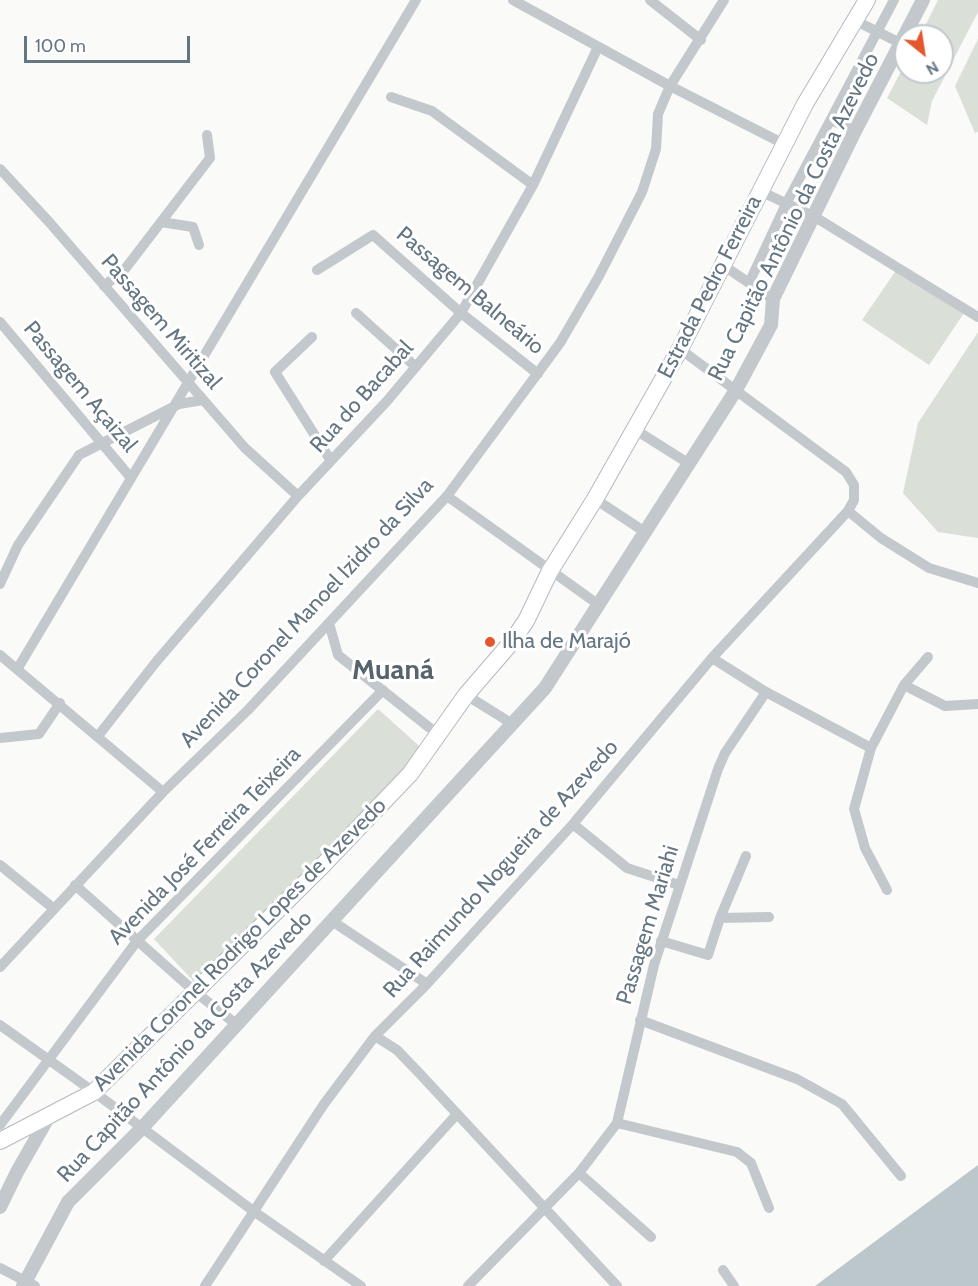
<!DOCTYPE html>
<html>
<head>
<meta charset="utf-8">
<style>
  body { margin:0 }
  #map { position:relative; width:978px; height:1286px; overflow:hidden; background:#fafaf8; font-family:Cabin,sans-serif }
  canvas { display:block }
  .north { position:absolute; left:894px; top:24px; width:60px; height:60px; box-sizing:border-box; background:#fff; border:2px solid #c1c8cd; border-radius:50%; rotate:150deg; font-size:16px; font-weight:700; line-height:24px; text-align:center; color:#657683 }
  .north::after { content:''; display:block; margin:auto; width:21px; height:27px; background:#e4572e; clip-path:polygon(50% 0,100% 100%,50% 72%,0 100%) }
  .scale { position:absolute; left:24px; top:36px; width:166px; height:27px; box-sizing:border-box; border:3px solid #657683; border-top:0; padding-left:8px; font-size:18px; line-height:21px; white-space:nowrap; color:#657683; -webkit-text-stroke:4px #fff; paint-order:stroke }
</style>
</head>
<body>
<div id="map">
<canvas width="978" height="1286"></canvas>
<div class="north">N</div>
<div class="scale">100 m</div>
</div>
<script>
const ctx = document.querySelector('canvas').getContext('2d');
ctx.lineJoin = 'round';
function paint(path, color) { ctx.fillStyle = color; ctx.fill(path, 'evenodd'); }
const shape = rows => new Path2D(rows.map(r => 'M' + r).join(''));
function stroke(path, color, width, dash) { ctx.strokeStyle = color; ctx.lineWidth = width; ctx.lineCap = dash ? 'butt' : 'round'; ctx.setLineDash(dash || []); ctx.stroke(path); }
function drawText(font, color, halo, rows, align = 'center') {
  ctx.font = font + ' Cabin,sans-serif'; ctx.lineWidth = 6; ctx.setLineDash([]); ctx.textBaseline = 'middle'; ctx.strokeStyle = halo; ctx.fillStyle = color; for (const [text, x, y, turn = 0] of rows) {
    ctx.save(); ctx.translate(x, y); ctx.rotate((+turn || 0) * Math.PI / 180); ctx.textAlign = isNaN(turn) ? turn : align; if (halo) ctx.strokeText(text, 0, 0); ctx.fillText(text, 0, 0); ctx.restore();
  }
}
const green = shape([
  [938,0,978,0,978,12,932,101,927,125,887,98,906,62,906,72,942,72,942,36,920,36],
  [978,39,978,132,975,133,955,86],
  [897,269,964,313,929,365,862,320],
  [978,332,978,538,938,532,903,493,918,423],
  [378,709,426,752,198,986,154,939]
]);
const water = shape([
  [978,1165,978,1286,815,1286]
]);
const minor = shape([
  [513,0,670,86,784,144],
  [650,0,701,40],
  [854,20,902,44],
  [391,97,432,111,533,185],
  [831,120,855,131],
  [0,169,50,223,245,448,298,496],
  [760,191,815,217,978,317],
  [161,222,193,227,199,245],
  [724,266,773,299],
  [317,270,373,235,461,313,538,374],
  [749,283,786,204,894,0],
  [104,286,125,269,210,158,207,135],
  [356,313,416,367],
  [0,322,131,478],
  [312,337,275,372,331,461],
  [634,429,688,463],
  [447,496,599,605],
  [595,499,645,532],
  [848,511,881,538,929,568,978,583],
  [0,584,18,545,79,455,179,404,203,400],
  [329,623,338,655,440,736],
  [0,655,163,792],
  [712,658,766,692,871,748],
  [18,668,416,0],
  [904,685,945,706,978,704],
  [466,695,511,723],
  [98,736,156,662,298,496,387,401,461,313,533,185,598,47],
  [0,738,39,734,60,703],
  [573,824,627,868,679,885],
  [0,865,53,908],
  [75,885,194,991,236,1024],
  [887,890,865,848,854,809,871,748,904,685,928,657],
  [720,918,746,856],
  [332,921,427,984],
  [661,941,708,955,720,918,769,917],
  [0,967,163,792,248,710,447,496,560,343,599,276,642,192,656,149,658,114,670,86,724,0],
  [640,1020,797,1079,842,1104,901,1176],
  [0,1025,94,1092,252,1210,361,1286],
  [375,1036,397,1050,421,1075,617,1286],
  [617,1123,737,1152,751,1163,769,1208],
  [0,1125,137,941,383,690],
  [579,1173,651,1237],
  [324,1261,457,1114],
  [0,1268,35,1286],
  [723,1270,734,1286],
  [205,1286,324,1104,375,1036,427,984,573,824,712,658,848,511,854,500,854,485,846,472,680,349],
  [468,1286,579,1173,617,1123,654,965,718,769,725,753,766,692]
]);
const tertiary = shape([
  [0,1207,17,1172,49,1116],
  [23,1286,68,1202,142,1128,545,688,736,390,771,325,773,299,855,131,923,0]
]);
const secondary = shape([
  [0,1141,94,1092,324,864,410,774,466,695,510,644,526,621,550,571,595,499,680,349,805,104,867,0]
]);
const markers = [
  [490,642,6,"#e4572e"]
];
const streetNames = [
  ["Rua Capitão Antônio da Costa Azevedo",794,217,-64],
  ["Estrada Pedro Ferreira",710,287,-63],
  ["Passagem Balneário",470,291,40],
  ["Passagem Miritizal",161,322,49],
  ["Passagem Açaizal",80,387,50],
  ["Rua do Bacabal",362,397,-48],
  ["Avenida Coronel Manoel Izidro da Silva",307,613,-47],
  ["Avenida José Ferreira Teixeira",205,846,-46],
  ["Rua Raimundo Nogueira de Azevedo",501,869,-48],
  ["Passagem Mariahi",648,925,-73],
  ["Avenida Coronel Rodrigo Lopes de Azevedo",240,945,-45],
  ["Rua Capitão Antônio da Costa Azevedo",185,1047,-47]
];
const poiNames = [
  ["Ilha de Marajó",502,642]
];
const districtNames = [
  ["Muaná",393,671]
];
paint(green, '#dadfd7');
paint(water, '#bbc7cb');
stroke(secondary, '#b3babf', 18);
stroke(minor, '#c3c8cc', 10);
stroke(tertiary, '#c3c8cc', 14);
stroke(secondary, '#fff', 16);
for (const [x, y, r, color] of markers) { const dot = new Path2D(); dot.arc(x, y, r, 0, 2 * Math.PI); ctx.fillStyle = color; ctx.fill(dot); stroke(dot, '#fff', 2); }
drawText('22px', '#657683', '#fff', streetNames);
drawText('22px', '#657683', '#fff', poiNames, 'left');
drawText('bold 28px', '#57646e', '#fff', districtNames);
</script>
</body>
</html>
